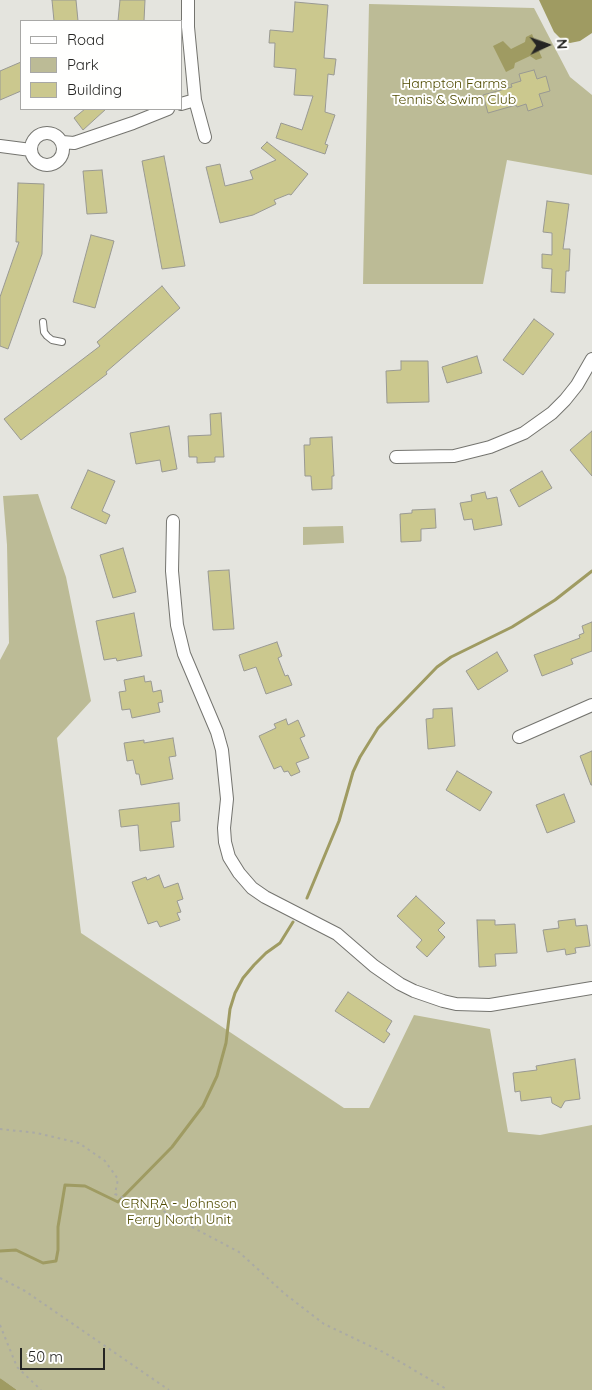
<!DOCTYPE html>
<html>
<head>
<meta charset="utf-8">
<style>
  body { margin:0 }
  #map { position:relative; width:592px; height:1390px; overflow:hidden; background:#e4e4de; font-family:Quicksand,sans-serif }
  canvas { display:block }
  .legend { position:absolute; left:20px; top:20px; width:162px; height:90px; box-sizing:border-box; background:#fffffe; border:1px solid #a8a8a6; margin:0; padding:6px 9px; list-style:none; font-size:15px; color:#252523 }
  .legend li { display:flex; align-items:center; gap:10px; height:25px }
  .legend b { width:25px; border:1px solid #a8a8a6 }
  .north { position:absolute; left:522px; top:20px; width:50px; height:50px; -webkit-text-stroke:4px #fffffe; paint-order:stroke; rotate:87deg; font-size:14px; font-weight:700; line-height:20px; text-align:center; color:#252523 }
  .north::after { content:''; display:block; margin:auto; width:18px; height:22px; background:#252523; clip-path:polygon(50% 0,100% 100%,50% 72%,0 100%) }
  .scale { position:absolute; left:20px; top:1348px; width:85px; height:22px; box-sizing:border-box; border:2px solid #252523; border-top:0; padding-left:6px; font-size:15px; line-height:18px; white-space:nowrap; color:#252523; -webkit-text-stroke:4px #fffffe; paint-order:stroke }
</style>
</head>
<body>
<div id="map">
<canvas width="592" height="1390"></canvas>
<ul class="legend">
<li><b style="height:6px;background:#fff"></b>Road</li>
<li><b style="height:14px;background:#bcbb96"></b>Park</li>
<li><b style="height:14px;background:#cbc88e"></b>Building</li>
</ul>
<div class="north">N</div>
<div class="scale">50 m</div>
</div>
<script>
const ctx = document.querySelector('canvas').getContext('2d');
ctx.lineJoin = 'round';
function paint(path, color) { ctx.fillStyle = color; ctx.fill(path, 'evenodd'); }
const shape = rows => new Path2D(rows.map(r => 'M' + r).join(''));
function stroke(path, color, width, dash) { ctx.strokeStyle = color; ctx.lineWidth = width; ctx.lineCap = dash ? 'butt' : 'round'; ctx.setLineDash(dash || []); ctx.stroke(path); }
function drawText(font, color, halo, rows, align = 'center') {
  ctx.font = font + ' Quicksand,sans-serif'; ctx.lineWidth = 4; ctx.setLineDash([]); ctx.textBaseline = 'middle'; ctx.strokeStyle = halo; ctx.fillStyle = color; for (const [text, x, y, turn = 0] of rows) {
    ctx.save(); ctx.translate(x, y); ctx.rotate((+turn || 0) * Math.PI / 180); ctx.textAlign = isNaN(turn) ? turn : align; if (halo) ctx.strokeText(text, 0, 0); ctx.fillText(text, 0, 0); ctx.restore();
  }
}
const green = shape([
  [369,4,534,8,570,77,592,95,592,175,507,160,483,284,363,284],
  [38,494,66,577,91,701,57,738,81,933,344,1108,369,1108,414,1015,490,1029,508,1132,540,1135,592,1125,592,1390,17,1390,0,1378,0,660,9,643,7,545,3,496],
  [343,526,344,543,303,545,303,527]
]);
const water = shape([
  [539,0,592,0,592,33,580,41,570,43,562,40,554,32],
  [532,34,542,58,536,60,530,56,515,63,514,68,506,72,493,46,503,41,511,49,525,42,526,37],
  [0,1378,3,1380,17,1390,0,1390]
]);
const stream = shape([
  [307,898,339,821,353,772,360,757,378,728,437,667,451,657,512,627,555,600,592,571],
  [0,1251,16,1250,43,1263,56,1261,58,1250,58,1227,65,1185,85,1186,118,1202,172,1147,203,1106,217,1076,226,1043,230,1009,235,993,243,978,254,965,266,953,280,943,293,922]
]);
const building = shape([
  [52,0,76,0,78,21,54,21,52,0],
  [120,0,145,0,144,21,118,21,120,0],
  [295,2,328,5,324,58,336,59,334,75,328,74,325,112,335,115,325,144,328,145,325,154,276,138,281,123,302,130,313,96,294,95,296,69,274,67,275,43,269,43,270,30,293,32,295,2],
  [21,62,21,91,0,100,0,71,21,62],
  [534,70,537,79,546,76,550,91,539,94,543,106,528,111,526,104,517,107,516,105,488,113,483,95,512,87,511,84,521,81,519,74,534,70],
  [85,109,106,109,83,130,74,118,85,109],
  [267,142,308,174,291,195,289,194,274,200,276,204,253,215,220,223,206,167,220,164,225,186,253,179,250,171,276,160,261,148,267,142],
  [164,156,185,266,162,269,142,161,164,156],
  [102,170,107,213,87,214,83,171,102,170],
  [18,183,44,184,42,254,8,349,0,346,0,297,19,242,16,242,18,183],
  [547,201,569,204,563,249,570,249,569,271,566,271,565,293,551,292,552,269,542,268,542,254,552,255,552,233,543,232,547,201],
  [91,235,114,241,95,308,73,302,91,235],
  [162,286,180,308,106,372,107,374,21,440,4,419,100,346,97,342,162,286],
  [534,319,554,334,523,375,503,360,534,319],
  [477,356,482,373,447,383,442,367,477,356],
  [401,361,428,361,429,402,387,403,386,371,401,370,401,361],
  [221,413,224,457,215,457,215,462,197,463,197,457,189,457,188,436,211,435,210,414,221,413],
  [169,426,177,469,162,472,160,460,136,464,130,433,169,426],
  [592,431,592,476,570,450,592,431],
  [332,437,334,476,332,476,332,489,312,490,311,476,305,476,304,445,310,445,310,438,332,437],
  [88,470,115,481,102,511,110,515,106,524,71,508,88,470],
  [542,471,552,488,519,507,510,490,542,471],
  [485,492,487,499,497,497,502,525,474,530,472,519,464,520,460,503,472,501,471,495,485,492],
  [435,509,436,528,421,529,421,541,401,542,400,514,412,513,412,510,435,509],
  [123,548,136,592,113,598,100,555,123,548],
  [229,570,234,629,213,630,208,571,229,570],
  [134,613,142,656,117,661,116,658,104,660,96,621,134,613],
  [592,622,592,651,571,659,573,664,542,676,534,655,580,638,579,635,584,633,582,626,592,622],
  [277,642,282,656,278,658,285,676,288,675,292,685,266,694,256,667,244,671,239,655,277,642],
  [497,652,508,671,478,690,466,671,497,652],
  [144,676,145,682,151,681,153,692,161,690,163,702,158,703,160,712,132,718,130,709,122,710,119,692,126,691,124,680,144,676],
  [452,708,455,746,428,749,426,719,433,718,433,709,452,708],
  [286,719,288,725,298,720,305,736,300,738,309,758,296,763,300,772,291,776,288,771,284,772,281,766,274,769,259,736,276,728,274,724,286,719],
  [173,738,176,756,169,757,173,779,141,785,139,774,136,774,133,760,127,761,124,743,144,740,144,743,173,738],
  [592,751,592,785,591,785,580,756,592,751],
  [457,771,492,792,480,811,446,790,457,771],
  [564,794,575,822,547,833,536,805,564,794],
  [179,803,180,821,171,822,174,847,140,851,138,825,121,827,119,810,179,803],
  [159,875,164,888,178,883,183,899,177,901,181,912,177,913,180,920,160,927,157,921,148,924,132,882,146,877,147,880,159,875],
  [416,896,445,923,438,930,445,937,427,957,416,947,422,940,397,916,416,896],
  [575,919,576,926,587,925,590,946,575,948,576,953,566,955,565,949,547,952,543,930,559,928,558,921,575,919],
  [477,920,495,920,495,925,515,924,517,953,495,954,496,966,479,967,477,920],
  [348,992,392,1021,386,1031,390,1034,384,1043,335,1011,348,992],
  [575,1059,580,1099,565,1101,561,1108,552,1103,551,1097,521,1101,520,1091,515,1092,513,1073,537,1070,536,1066,575,1059]
]);
const path = shape([
  [0,1129,37,1133,79,1143,105,1161,118,1179,115,1194,135,1203,157,1207,175,1218,239,1252,285,1294,324,1324,385,1353,448,1390],
  [0,1278,25,1291,169,1390],
  [0,1325,17,1367,41,1390]
]);
const service = shape([
  [43,322,44,332,47,336,52,340,62,342]
]);
const minor = shape([
  [188,0,188,27,195,100,205,137],
  [181,104,195,100],
  '31 149a16 16 0 1 1 32 0a16 16 0 1 1-32 0Z',
  [62,142,74,143,133,123,168,109],
  [0,146,31,150],
  [396,457,454,456,490,447,524,433,552,413,565,400,577,385,592,359],
  [173,521,172,571,177,625,184,654,217,732,222,750,227,799,224,828,225,842,229,857,239,873,252,888,265,897,337,934,374,966,400,984,414,991,443,1001,456,1004,490,1005,592,988],
  [519,737,592,705]
]);
const parkNames = [
  ["Hampton Farms",454,84],
  ["Tennis & Swim Club",454,100],
  ["CRNRA - Johnson",179,1204],
  ["Ferry North Unit",179,1220]
];
paint(green, '#bcbb96');
paint(water, '#9f9b62');
stroke(stream, '#9f9b62', 3);
paint(building, '#cbc88e');
stroke(building, '#999993', 1);
stroke(service, '#74746f', 8);
stroke(minor, '#74746f', 14);
stroke(path, '#aaaaa5', 2, [2.5, 4]);
stroke(service, '#fff', 6);
stroke(minor, '#fff', 12);
drawText('14px', '#514c02', '#fffffe', parkNames);
</script>
</body>
</html>
